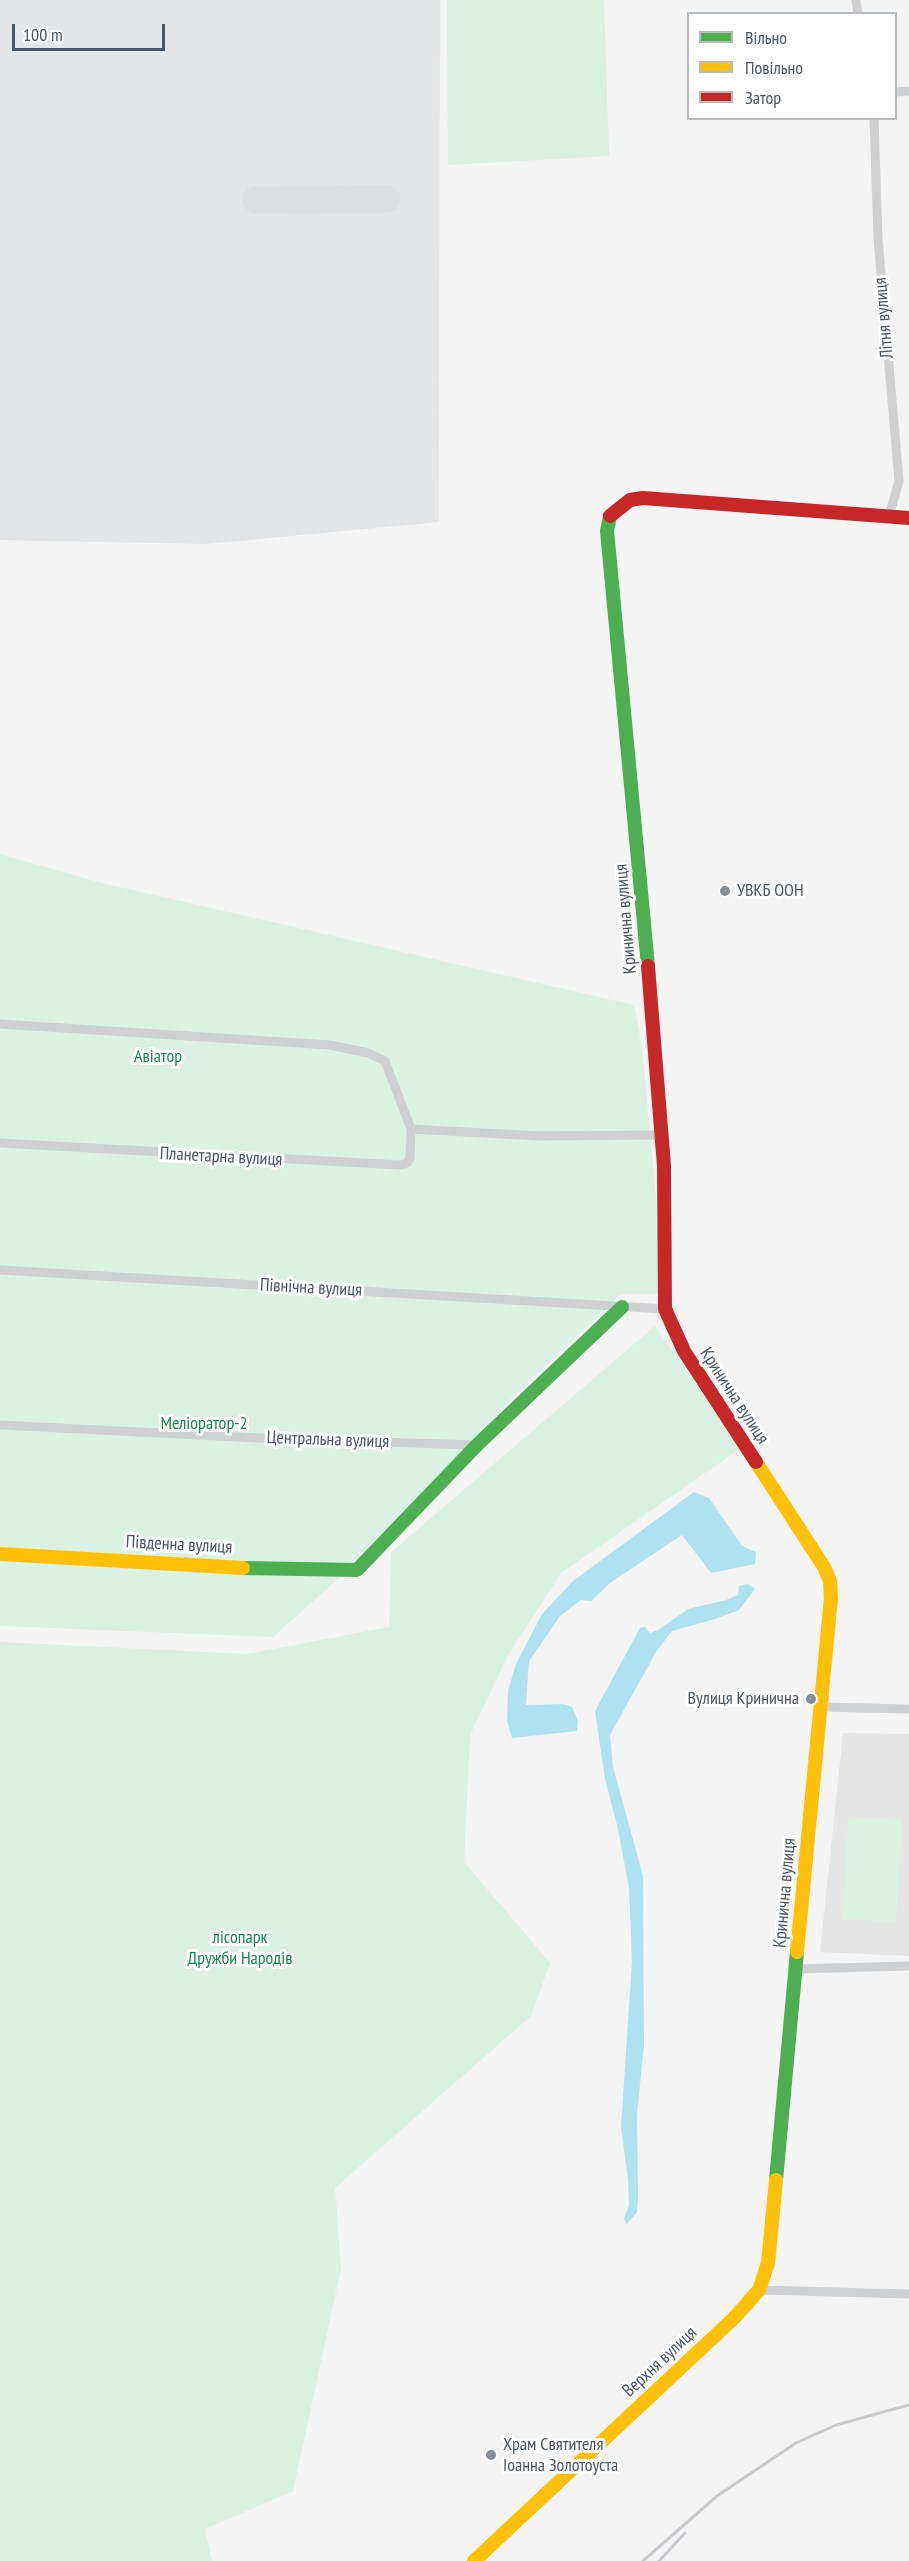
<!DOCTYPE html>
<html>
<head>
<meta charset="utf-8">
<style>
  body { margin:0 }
  #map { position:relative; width:909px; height:2561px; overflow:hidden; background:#f4f4f4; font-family:"PT Sans Narrow",sans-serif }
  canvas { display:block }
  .legend { position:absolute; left:687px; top:12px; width:210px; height:108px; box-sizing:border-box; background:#fff; border:2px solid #b7bbc0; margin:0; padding:8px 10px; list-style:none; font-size:18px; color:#4a5661 }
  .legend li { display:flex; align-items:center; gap:12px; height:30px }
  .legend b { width:30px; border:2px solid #b7bbc0 }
  .scale { position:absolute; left:12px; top:24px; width:153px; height:27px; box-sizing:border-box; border:3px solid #4a5661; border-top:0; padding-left:8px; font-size:18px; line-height:21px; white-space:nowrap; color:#4a5661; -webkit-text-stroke:4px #fff; paint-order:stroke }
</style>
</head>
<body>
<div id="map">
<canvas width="909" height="2561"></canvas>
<ul class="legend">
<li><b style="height:8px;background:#4caf50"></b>Вільно</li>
<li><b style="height:8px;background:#ffc107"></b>Повільно</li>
<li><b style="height:8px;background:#c62828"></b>Затор</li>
</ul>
<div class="scale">100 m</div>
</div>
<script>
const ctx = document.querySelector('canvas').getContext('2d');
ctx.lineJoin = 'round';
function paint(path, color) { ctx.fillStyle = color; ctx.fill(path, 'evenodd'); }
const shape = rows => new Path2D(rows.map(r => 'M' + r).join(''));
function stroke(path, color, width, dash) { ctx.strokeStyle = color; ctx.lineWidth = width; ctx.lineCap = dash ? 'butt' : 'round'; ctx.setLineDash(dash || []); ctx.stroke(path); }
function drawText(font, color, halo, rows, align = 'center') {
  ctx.font = font + ' "PT Sans Narrow",sans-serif'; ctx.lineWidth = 6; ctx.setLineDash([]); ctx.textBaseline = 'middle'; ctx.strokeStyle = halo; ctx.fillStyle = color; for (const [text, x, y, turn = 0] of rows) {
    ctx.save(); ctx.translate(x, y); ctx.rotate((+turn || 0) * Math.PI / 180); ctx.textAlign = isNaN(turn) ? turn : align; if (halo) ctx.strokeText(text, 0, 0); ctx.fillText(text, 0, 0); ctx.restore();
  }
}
const education = shape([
  [843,1733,909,1734,909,1956,820,1952]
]);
const airport = shape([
  [0,0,440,0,439,522,206,544,0,540]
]);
const green = shape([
  [447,0,604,0,609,156,448,165],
  [0,854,102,883,634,1005,642,1047,665,1294,621,1294,510,1400,358,1561,273,1637,0,1626],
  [655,1326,741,1448,561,1573,507,1657,470,1735,464,1862,550,1963,531,2016,335,2188,341,2269,293,2491,205,2529,212,2561,0,2561,0,1642,247,1654,389,1627,391,1552],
  [848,1817,902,1820,896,1922,843,1919]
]);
const water = shape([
  [694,1492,709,1498,742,1546,756,1552,755,1564,711,1573,682,1535,610,1583,591,1601,581,1600,560,1616,529,1661,526,1705,563,1704,572,1707,578,1721,577,1731,512,1738,507,1721,508,1691,516,1664,542,1614,573,1581],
  [748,1584,755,1589,739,1610,715,1619,672,1631,656,1652,610,1735,613,1767,643,1876,644,2045,637,2114,638,2199,637,2212,627,2224,624,2219,629,2205,628,2179,621,2127,632,1962,629,1888,618,1829,605,1779,595,1711,640,1628,645,1627,650,1633,658,1630,688,1609,726,1600,738,1595,739,1586]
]);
const taxiway = shape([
  [256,200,387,199]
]);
const street = shape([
  [856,0,858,14],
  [896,92,909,91],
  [874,118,878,239,899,481,889,516],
  [0,1024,330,1045,368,1053,385,1061,411,1129,539,1136,661,1135],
  [0,1143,400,1165,407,1163,410,1158,411,1129],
  [0,1270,665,1309],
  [0,1425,278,1439,477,1445],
  [821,1707,909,1709],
  [796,1969,909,1966],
  [759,2290,909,2294]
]);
const fast = shape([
  [610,516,607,531,648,966],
  [243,1568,357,1570,477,1445,622,1307],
  [776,2180,797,1952]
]);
const slow = shape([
  [756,1462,824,1567,830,1581,831,1598,797,1952],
  [0,1554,243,1568],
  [474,2561,734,2318,759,2290,768,2263,776,2180]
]);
const jam = shape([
  [610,516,630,500,643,498,909,518],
  [648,966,664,1166,665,1309,684,1351,756,1462]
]);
const rail = shape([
  [643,2561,717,2496,796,2443,836,2425,909,2405],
  [659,2561,685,2533]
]);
const markers = [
  [725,891,6,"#868d94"],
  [811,1699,6,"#868d94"],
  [491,2455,6,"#868d94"]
];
const streetNames = [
  ["Літня вулиця",884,318,-95],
  ["Кринична вулиця",626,919,-95],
  ["Планетарна вулиця",221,1157,3],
  ["Північна вулиця",311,1288,3],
  ["Кринична вулиця",734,1396,57],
  ["Центральна вулиця",328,1440,2],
  ["Південна вулиця",179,1545,3],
  ["Кринична вулиця",785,1893,-85],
  ["Верхня вулиця",660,2362,-43]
];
const poiNames = [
  ["УВКБ ООН",737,891],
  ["Вулиця Кринична",799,1699,"right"],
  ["Храм Святителя",503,2445],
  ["Іоанна Золотоуста",503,2466]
];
const parkNames = [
  ["Авіатор",158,1057],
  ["Меліоратор-2",204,1424],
  ["лісопарк",240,1938],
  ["Дружби Народів",240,1959]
];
paint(education, '#e6e5e6');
paint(airport, '#e4e5e7');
paint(green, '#d9f2e3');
paint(water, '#aee2f0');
stroke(taxiway, '#dedfe0', 27);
stroke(street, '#ced0d2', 9);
stroke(fast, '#4caf50', 14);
stroke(slow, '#ffc107', 14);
stroke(jam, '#c62828', 14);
stroke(rail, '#c9cacc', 3);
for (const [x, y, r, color] of markers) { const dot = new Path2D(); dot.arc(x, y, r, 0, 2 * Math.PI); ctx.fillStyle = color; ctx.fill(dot); stroke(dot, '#fff', 2); }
drawText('18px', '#4a5661', '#fff', streetNames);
drawText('18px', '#4a5661', '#fff', poiNames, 'left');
drawText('18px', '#17864f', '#fff', parkNames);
</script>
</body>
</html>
